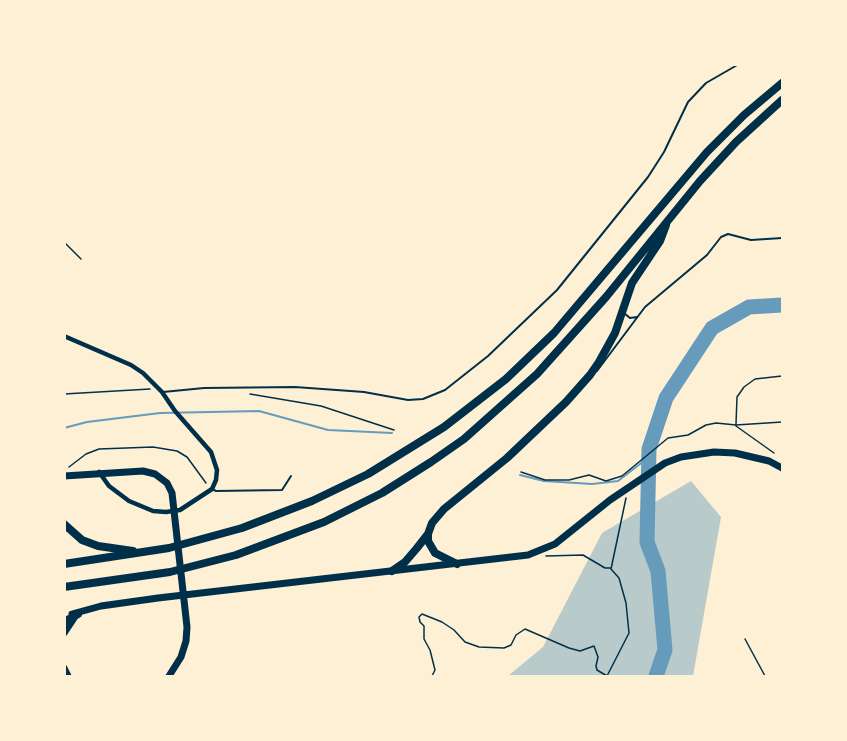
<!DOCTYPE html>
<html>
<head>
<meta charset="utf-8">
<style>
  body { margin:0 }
  #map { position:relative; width:847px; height:741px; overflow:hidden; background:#fdf0d5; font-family:"Public Sans",sans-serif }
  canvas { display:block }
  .frame { position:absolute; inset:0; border:66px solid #fdf0d5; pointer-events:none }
</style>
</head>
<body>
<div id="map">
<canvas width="847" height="741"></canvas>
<div class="frame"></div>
</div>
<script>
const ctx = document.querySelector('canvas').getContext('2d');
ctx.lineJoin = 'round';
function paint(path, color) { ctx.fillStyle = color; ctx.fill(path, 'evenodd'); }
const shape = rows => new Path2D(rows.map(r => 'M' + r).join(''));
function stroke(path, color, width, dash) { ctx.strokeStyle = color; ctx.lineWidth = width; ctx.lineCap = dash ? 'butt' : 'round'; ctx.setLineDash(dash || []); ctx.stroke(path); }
const green = shape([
  [691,481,721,517,693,676,508,676,543,647,602,533]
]);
const stream = shape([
  [64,428,87,422,160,413,259,411,328,430,392,433],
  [520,475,544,481,592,484,618,481,649,457]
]);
const river = shape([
  [656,676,665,650,658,571,647,542,649,449,666,398,712,328,749,307,782,305]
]);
const path = shape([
  [64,242,81,259],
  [64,394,150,389],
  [250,394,321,406,394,430],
  [736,424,737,397,744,387,755,379,782,376],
  [736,426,774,453],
  [69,467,86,454,99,449,153,447,177,451,187,457,206,483],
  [521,472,545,480,569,480,589,475,606,481,622,476,668,438,688,435,706,425,716,423,736,425,782,422],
  [546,556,583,555,605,568,610,568],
  [745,639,765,676],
  [432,676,435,670,430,650,424,639,424,626,420,622,419,617,422,614,442,622,454,630,465,642,479,647,504,648,511,645,516,635,525,629,569,648,580,651,594,646,598,657,596,666,597,670,607,676],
  [607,676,629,633,626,603,619,578,611,569,626,498],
  [782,676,782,647]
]);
const service = shape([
  [624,313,630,318,637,317],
  [597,371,645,307,707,255,721,237,728,234,751,240,782,238],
  [163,392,204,388,295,387,364,392,408,400,423,399,445,390,488,356,557,290,648,177,664,152,688,102,706,83,739,64],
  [212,489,216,491,282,490,291,476]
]);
const minor = shape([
  [64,336,131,365,143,373,162,392,175,411,211,452,217,470,216,480,212,489,180,510,166,512,153,511,129,501,109,486,99,472]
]);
const secondary = shape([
  [64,476,143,471,155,474,167,483,172,493,187,627,186,641,181,657,169,676],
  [72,614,101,606,158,598,528,555,555,544,610,500,665,463,681,457,714,452,735,453,769,461,782,468],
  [64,633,74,618],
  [64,668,68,676]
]);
const motorway = shape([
  [64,524,82,540,98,546,133,551],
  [428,534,428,541,435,553,457,564],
  [64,564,169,548,242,528,312,501,368,474,444,427,506,379,554,333,707,152,744,115,782,83],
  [392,571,405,562,417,548,428,534,432,523,444,509,507,458,566,402,590,375,599,362,615,333,632,283,660,241,666,225],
  [64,587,170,572,236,555,324,522,382,493,431,462,464,439,537,374,606,297,700,181,736,142,782,100],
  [64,622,78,614]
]);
paint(green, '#b9caca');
stroke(stream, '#669bbc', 2);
stroke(river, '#669bbc', 15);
stroke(path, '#003049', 1.5);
stroke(service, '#003049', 2);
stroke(minor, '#003049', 4.5);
stroke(secondary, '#003049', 7);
stroke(motorway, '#003049', 8);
</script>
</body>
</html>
